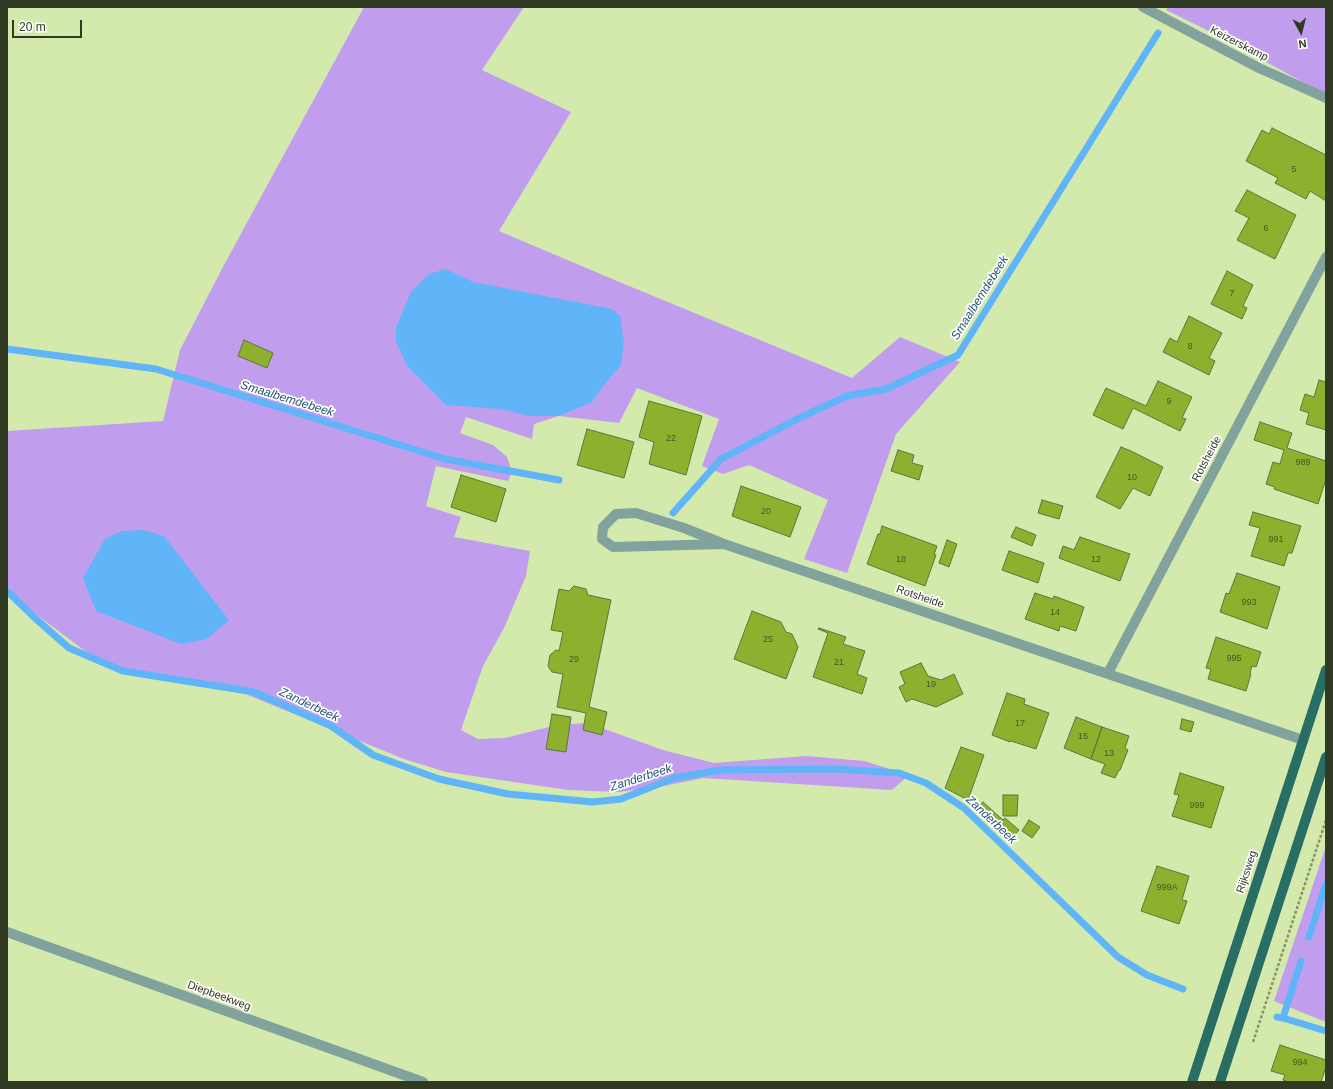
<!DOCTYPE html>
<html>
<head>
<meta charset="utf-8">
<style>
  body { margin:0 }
  #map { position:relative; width:1333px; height:1089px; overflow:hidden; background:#d4eaad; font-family:Arial,sans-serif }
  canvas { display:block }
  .frame { position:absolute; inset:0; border:8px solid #303921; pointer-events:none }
  .north { position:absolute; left:1281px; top:12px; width:40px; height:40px; -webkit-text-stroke:3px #fff; paint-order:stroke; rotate:173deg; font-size:11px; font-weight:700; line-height:16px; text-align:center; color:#303921 }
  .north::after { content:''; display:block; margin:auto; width:14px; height:18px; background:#303921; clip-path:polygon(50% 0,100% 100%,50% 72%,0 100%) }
  .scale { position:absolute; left:12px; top:20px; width:70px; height:18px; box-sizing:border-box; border:2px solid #303921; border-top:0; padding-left:5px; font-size:12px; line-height:14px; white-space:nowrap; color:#303921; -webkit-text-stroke:3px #fff; paint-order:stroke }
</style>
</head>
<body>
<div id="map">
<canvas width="1333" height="1089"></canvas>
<div class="frame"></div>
<div class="north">N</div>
<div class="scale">20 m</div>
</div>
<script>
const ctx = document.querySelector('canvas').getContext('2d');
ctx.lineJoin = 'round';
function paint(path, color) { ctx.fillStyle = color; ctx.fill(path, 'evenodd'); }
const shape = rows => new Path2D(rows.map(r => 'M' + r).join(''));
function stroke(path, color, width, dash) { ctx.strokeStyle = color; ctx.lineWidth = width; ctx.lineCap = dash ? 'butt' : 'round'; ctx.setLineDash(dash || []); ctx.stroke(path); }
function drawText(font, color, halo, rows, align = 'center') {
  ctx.font = font + ' Arial,sans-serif'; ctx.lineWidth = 3.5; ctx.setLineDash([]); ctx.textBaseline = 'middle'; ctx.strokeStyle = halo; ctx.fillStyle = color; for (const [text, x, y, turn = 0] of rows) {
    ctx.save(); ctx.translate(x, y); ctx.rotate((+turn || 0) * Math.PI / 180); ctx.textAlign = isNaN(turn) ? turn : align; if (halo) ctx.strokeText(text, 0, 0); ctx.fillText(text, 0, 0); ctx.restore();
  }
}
const green = shape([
  [364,7,524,7,482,70,571,112,499,231,617,281,852,378,900,337,960,362,896,434,847,573,804,559,828,500,749,465,723,474,702,466,719,419,637,388,619,423,559,416,534,424,532,439,466,417,460,433,493,445,507,457,512,472,508,481,436,466,426,506,461,517,454,537,530,551,526,576,504,628,483,666,461,730,478,739,505,738,557,725,588,723,663,750,714,763,806,756,864,761,909,775,892,790,703,778,664,786,619,792,568,790,446,772,404,759,243,693,115,666,85,651,29,609,7,586,7,431,163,421,180,350,224,265],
  [1168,7,1326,7,1326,93,1308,85,1217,35,1166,10],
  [1326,846,1326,1022,1274,1001]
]);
const water = shape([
  [446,269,473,282,612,309,620,316,624,343,621,365,604,385,592,402,559,416,529,416,500,409,446,405,407,366,396,341,396,328,411,292,429,274],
  [143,530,164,536,229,620,207,639,181,644,96,611,83,578,105,539,122,531]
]);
const stream = shape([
  [7,349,156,369,445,459,559,480],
  [673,513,721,459,801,417,847,396,886,389,958,355,1158,33],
  [7,591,36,619,69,648,123,671,254,692,331,726,373,755,439,779,508,794,593,802,621,799,674,778,721,770,835,769,899,773,926,783,964,808,1118,957,1147,975,1183,989],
  [1309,937,1326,884],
  [1277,1017,1283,1018,1326,1031],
  [1283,1018,1301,961]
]);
const building = shape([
  [1272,128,1326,155,1326,201,1310,191,1306,199,1275,183,1278,178,1246,161,1262,130,1269,134,1272,128],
  [1247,190,1296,215,1275,259,1237,240,1249,218,1235,211,1247,190],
  [1227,271,1253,285,1243,306,1247,308,1242,319,1211,304,1227,271],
  [1189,316,1222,333,1209,358,1215,361,1209,375,1163,352,1170,338,1177,342,1189,316],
  [244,340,273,353,267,368,238,356,244,340],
  [1319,380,1326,382,1326,430,1306,424,1309,413,1300,410,1305,394,1314,397,1319,380],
  [1158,381,1192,397,1182,418,1186,419,1180,431,1133,408,1123,429,1093,415,1106,388,1146,406,1158,381],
  [649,401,702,416,686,475,649,464,654,442,639,437,649,401],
  [1260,422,1292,433,1287,448,1326,461,1326,482,1325,482,1318,504,1274,489,1275,487,1266,484,1273,462,1280,464,1284,450,1254,440,1260,422],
  [587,429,634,442,624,478,577,465,587,429],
  [1121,447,1131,451,1163,467,1150,496,1133,488,1120,509,1096,497,1121,447],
  [898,450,914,455,912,463,923,466,919,480,891,471,898,450],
  [461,475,506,489,496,522,451,507,461,475],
  [741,486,801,507,790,537,732,516,741,486],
  [1042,500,1063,506,1059,519,1038,513,1042,500],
  [1253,512,1301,526,1292,553,1288,553,1284,566,1251,556,1260,528,1249,525,1253,512],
  [882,526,937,546,934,555,936,555,925,586,867,564,878,534,880,534,882,526],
  [1016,527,1036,535,1032,546,1011,537,1016,527],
  [1080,537,1130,554,1120,581,1059,558,1063,546,1074,550,1080,537],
  [947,540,957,544,949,567,939,563,947,540],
  [1009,551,1044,563,1038,583,1002,570,1009,551],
  [1237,573,1280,587,1267,629,1220,612,1226,593,1229,594,1237,573],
  [574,586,586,589,588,595,611,600,589,707,607,712,602,735,583,730,586,713,557,707,563,674,552,672,548,666,550,655,556,650,559,651,563,632,551,630,559,589,569,591,574,586],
  [1035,593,1053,599,1054,596,1084,607,1076,631,1060,626,1059,631,1025,619,1035,593],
  [752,611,781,622,786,632,792,634,798,647,786,679,734,659,752,611],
  [819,628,846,637,843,644,865,651,857,674,867,678,862,694,813,677,828,633,818,629,819,628],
  [1216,637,1261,652,1256,667,1252,666,1250,673,1251,674,1246,691,1208,679,1211,669,1206,668,1216,637],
  [921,663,928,676,941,680,954,674,963,694,936,707,912,699,906,702,899,687,905,684,900,672,921,663],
  [1007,693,1025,699,1024,704,1049,713,1036,749,1011,741,1010,742,992,735,1007,693],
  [552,714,571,717,566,752,546,749,552,714],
  [1076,717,1102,727,1091,759,1064,748,1076,717],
  [1182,719,1194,722,1191,732,1180,729,1182,719],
  [1102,727,1129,736,1125,748,1128,750,1120,770,1119,770,1115,778,1101,773,1105,764,1091,759,1102,727],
  [961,747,984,755,968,800,945,788,961,747],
  [1180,773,1224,787,1211,828,1172,816,1179,795,1174,794,1180,773],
  [1003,795,1018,795,1017,816,1003,816,1003,795],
  [983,802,1003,820,1005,818,1019,830,1011,839,976,810,983,802],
  [1029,820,1040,827,1032,838,1022,831,1029,820],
  [1157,866,1189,876,1182,900,1187,901,1179,924,1141,911,1157,866],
  [1280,1045,1326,1060,1326,1067,1321,1082,1289,1082,1283,1080,1285,1075,1271,1071,1280,1045]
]);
const path = shape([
  [1253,1042,1326,820]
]);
const street = shape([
  [1143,7,1259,68,1326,98],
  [724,544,613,547,602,539,603,527,616,514,636,513,684,528,724,544,1303,740],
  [1108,673,1326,257],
  [7,932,423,1082]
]);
const primary = shape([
  [1192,1082,1326,670],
  [1220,1082,1326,757]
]);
const numberNames = [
  ["5",1294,170],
  ["6",1266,229],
  ["7",1232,294],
  ["8",1190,347],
  ["9",1169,402],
  ["22",671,439],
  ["989",1303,463],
  ["10",1132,478],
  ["20",766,512],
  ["991",1276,540],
  ["18",901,560],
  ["12",1096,560],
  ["993",1249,603],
  ["14",1055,613],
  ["25",768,640],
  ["995",1234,659],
  ["29",574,660],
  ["21",839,663],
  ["19",931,685],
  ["17",1020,724],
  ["15",1083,737],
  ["13",1109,754],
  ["999",1197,806],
  ["999A",1167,888],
  ["994",1300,1063]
];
const streetNames = [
  ["Keizerskamp",1239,44,27],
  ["Rotsheide",1207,459,-62],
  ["Rotsheide",920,597,19],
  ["Rijksweg",1247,872,-72],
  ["Diepbeekweg",219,996,20]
];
const waterNames = [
  ["Smaalbemdebeek",980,298,-58],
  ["Smaalbemdebeek",287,399,17],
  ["Zanderbeek",309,705,25],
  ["Zanderbeek",641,778,-18],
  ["Zanderbeek",991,820,43]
];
paint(green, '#c19dee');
paint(water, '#60b5f8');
stroke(stream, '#60b5f8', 7);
paint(building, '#8db12e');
stroke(building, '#61733b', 1);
stroke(path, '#859569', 2.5, [3, 2]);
stroke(street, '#81a29d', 10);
stroke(primary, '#286e65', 10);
drawText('9px', '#475724', null, numberNames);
drawText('11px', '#303921', '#fff', streetNames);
drawText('italic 12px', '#275476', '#fff', waterNames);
</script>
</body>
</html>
